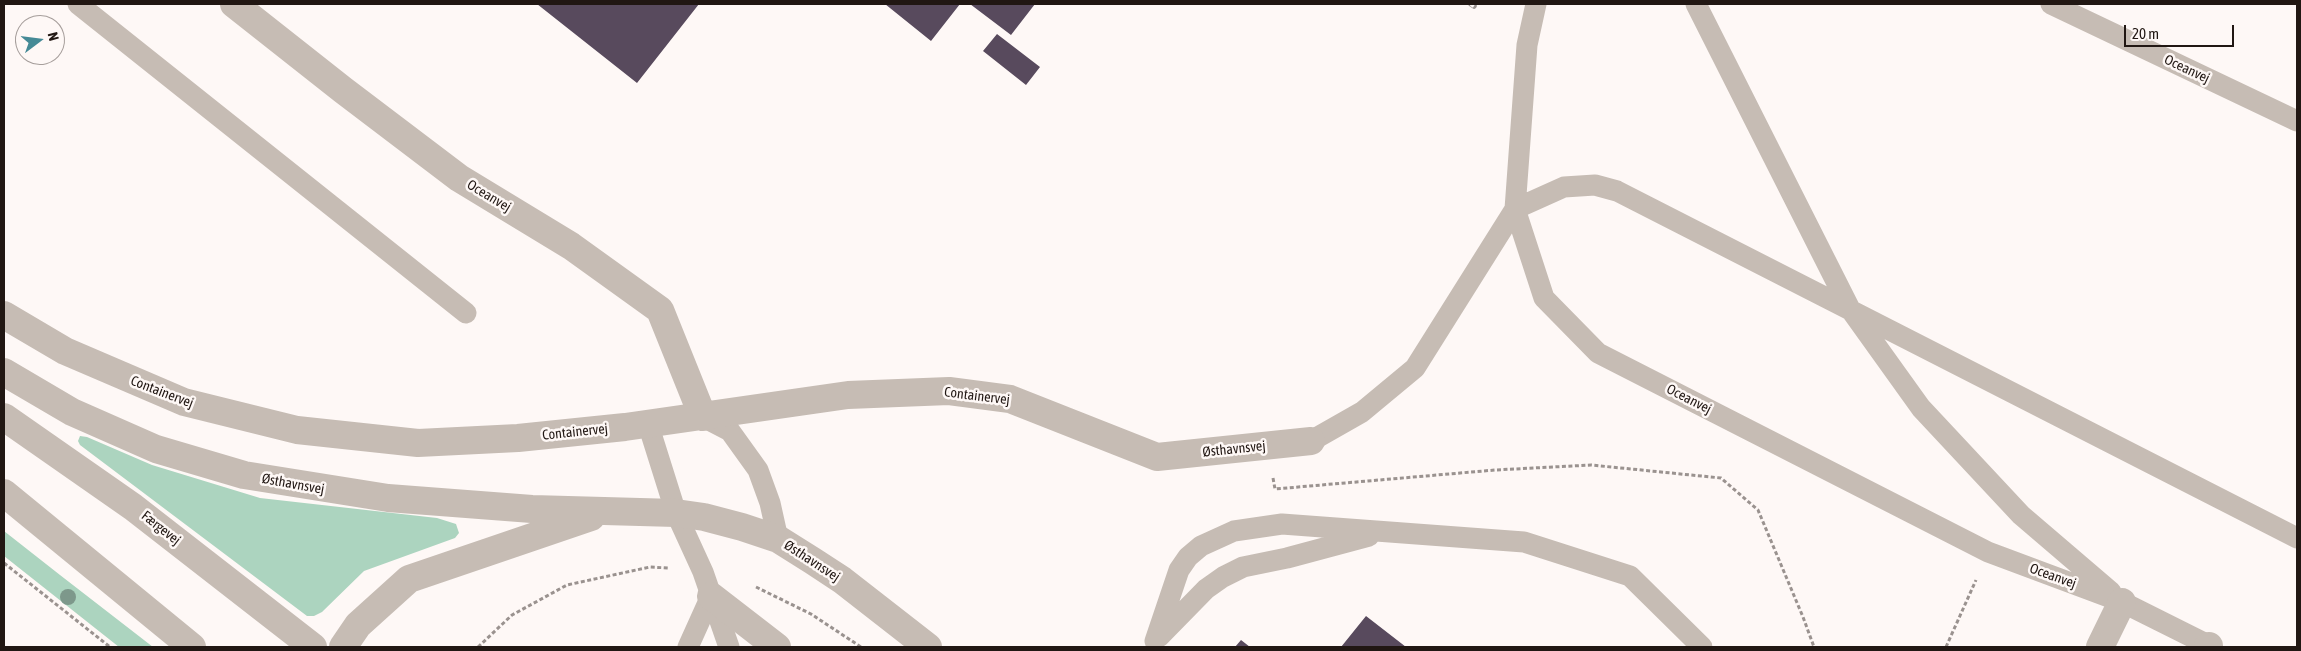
<!DOCTYPE html>
<html>
<head>
<meta charset="utf-8">
<style>
  body { margin:0 }
  #map { position:relative; width:2301px; height:651px; overflow:hidden; background:#fef8f6; font-family:"Asap Condensed",sans-serif }
  canvas { display:block }
  .frame { position:absolute; inset:0; border:5px solid #211713; pointer-events:none }
  .north { position:absolute; left:15px; top:15px; width:50px; height:50px; box-sizing:border-box; background:#fef8f6; border:1px solid #a69e9b; border-radius:50%; rotate:75deg; font-size:14px; font-weight:700; line-height:20px; text-align:center; color:#211713 }
  .north::after { content:''; display:block; margin:auto; width:18px; height:22px; background:#458a96; clip-path:polygon(50% 0,100% 100%,50% 72%,0 100%) }
  .scale { position:absolute; left:2124px; top:25px; width:110px; height:22px; box-sizing:border-box; border:2px solid #211713; border-top:0; padding-left:6px; font-size:15px; line-height:18px; white-space:nowrap; color:#211713; -webkit-text-stroke:4px #fef8f6; paint-order:stroke }
</style>
</head>
<body>
<div id="map">
<canvas width="2301" height="651"></canvas>
<div class="frame"></div>
<div class="north">N</div>
<div class="scale">20 m</div>
</div>
<script>
const ctx = document.querySelector('canvas').getContext('2d');
ctx.lineJoin = 'round';
function paint(path, color) { ctx.fillStyle = color; ctx.fill(path, 'evenodd'); }
const shape = rows => new Path2D(rows.map(r => 'M' + r).join(''));
function stroke(path, color, width, dash) { ctx.strokeStyle = color; ctx.lineWidth = width; ctx.lineCap = dash ? 'butt' : 'round'; ctx.setLineDash(dash || []); ctx.stroke(path); }
function drawText(font, color, halo, rows, align = 'center') {
  ctx.font = font + ' "Asap Condensed",sans-serif'; ctx.lineWidth = 5; ctx.setLineDash([]); ctx.textBaseline = 'middle'; ctx.strokeStyle = halo; ctx.fillStyle = color; for (const [text, x, y, turn = 0] of rows) {
    ctx.save(); ctx.translate(x, y); ctx.rotate((+turn || 0) * Math.PI / 180); ctx.textAlign = isNaN(turn) ? turn : align; if (halo) ctx.strokeText(text, 0, 0); ctx.fillText(text, 0, 0); ctx.restore();
  }
}
const green = shape([
  [80,436,87,437,152,465,260,498,437,518,456,524,459,533,455,538,364,571,322,612,314,616,307,616,80,445,78,441],
  [4,531,60,575,153,647,119,647,4,556]
]);
const building = shape([
  [537,4,699,4,637,83],
  [885,4,960,4,931,41],
  [970,4,1035,4,1011,35],
  [997,34,1040,67,1026,85,983,51],
  [1366,616,1406,647,1341,647],
  [1241,640,1250,647,1235,647]
]);
const path = shape([
  [1273,478,1275,489,1495,470,1591,465,1721,478,1758,510,1803,617,1814,647],
  [4,563,110,647],
  [756,587,811,614,861,647],
  [478,647,512,615,567,585,650,567,668,568],
  [1946,647,1976,580]
]);
const service = shape([
  [78,4,466,313],
  [1536,4,1527,45,1515,209,1544,298,1598,353,1988,552,2122,602,2212,647],
  [1696,4,1850,309,1921,408,2021,515,2111,592],
  [2051,4,2297,121],
  [703,417,730,431,758,470,770,503,778,539],
  [648,424,676,513,703,572,729,647],
  [1311,441,1362,412,1415,368,1515,209,1564,187,1595,185,1617,191,2297,538],
  [1159,637,1206,589,1223,577,1243,567,1287,558,1369,536],
  [1155,641,1179,570,1188,557,1201,546,1234,531,1282,524,1524,542,1630,576,1702,647],
  [688,647,711,596]
]);
const minor = shape([
  [234,4,343,90,459,178,571,246,660,310,703,417],
  [4,315,65,351,184,402,297,430,418,443,518,438,625,427,848,395,949,391,1010,399,1157,457,1311,441]
]);
const tertiary = shape([
  [4,372,72,412,156,449,244,475,388,498,532,509,676,513,704,517,742,527,778,539,813,561,842,580,928,647],
  [4,417,133,507,313,647],
  [4,493,192,647],
  [711,596,777,647],
  [343,647,358,625,409,579,591,517],
  [2100,647,2122,602],
  [2208,647,2209,646]
]);
const rail = shape([
  [1471,4,1474,6]
]);
const trees = [
  [68,597]
];
const streetNames = [
  ["Oceanvej",2187,69,25],
  ["Oceanvej",489,196,31],
  ["Containervej",162,392,21],
  ["Containervej",977,396,7],
  ["Oceanvej",1689,399,27],
  ["Containervej",575,432,-6],
  ["Østhavnsvej",1234,449,-6],
  ["Østhavnsvej",293,484,10],
  ["Færgevej",161,528,38],
  ["Østhavnsvej",812,561,33],
  ["Oceanvej",2053,576,20]
];
paint(green, '#acd4bf');
paint(building, '#584a5d');
stroke(path, '#9a928f', 3, [4, 2.5]);
stroke(service, '#c6bcb4', 21);
stroke(minor, '#c6bcb4', 28);
stroke(tertiary, '#c6bcb4', 28);
stroke(rail, '#9a928f', 5.5);
stroke(rail, '#fef8f6', 4, [11]);
ctx.fillStyle = '#7d988b';
for (const [x, y] of trees) { ctx.beginPath(); ctx.arc(x, y, 8, 0, 2 * Math.PI); ctx.fill(); }
drawText('14px', '#211713', '#fef8f6', streetNames);
</script>
</body>
</html>
